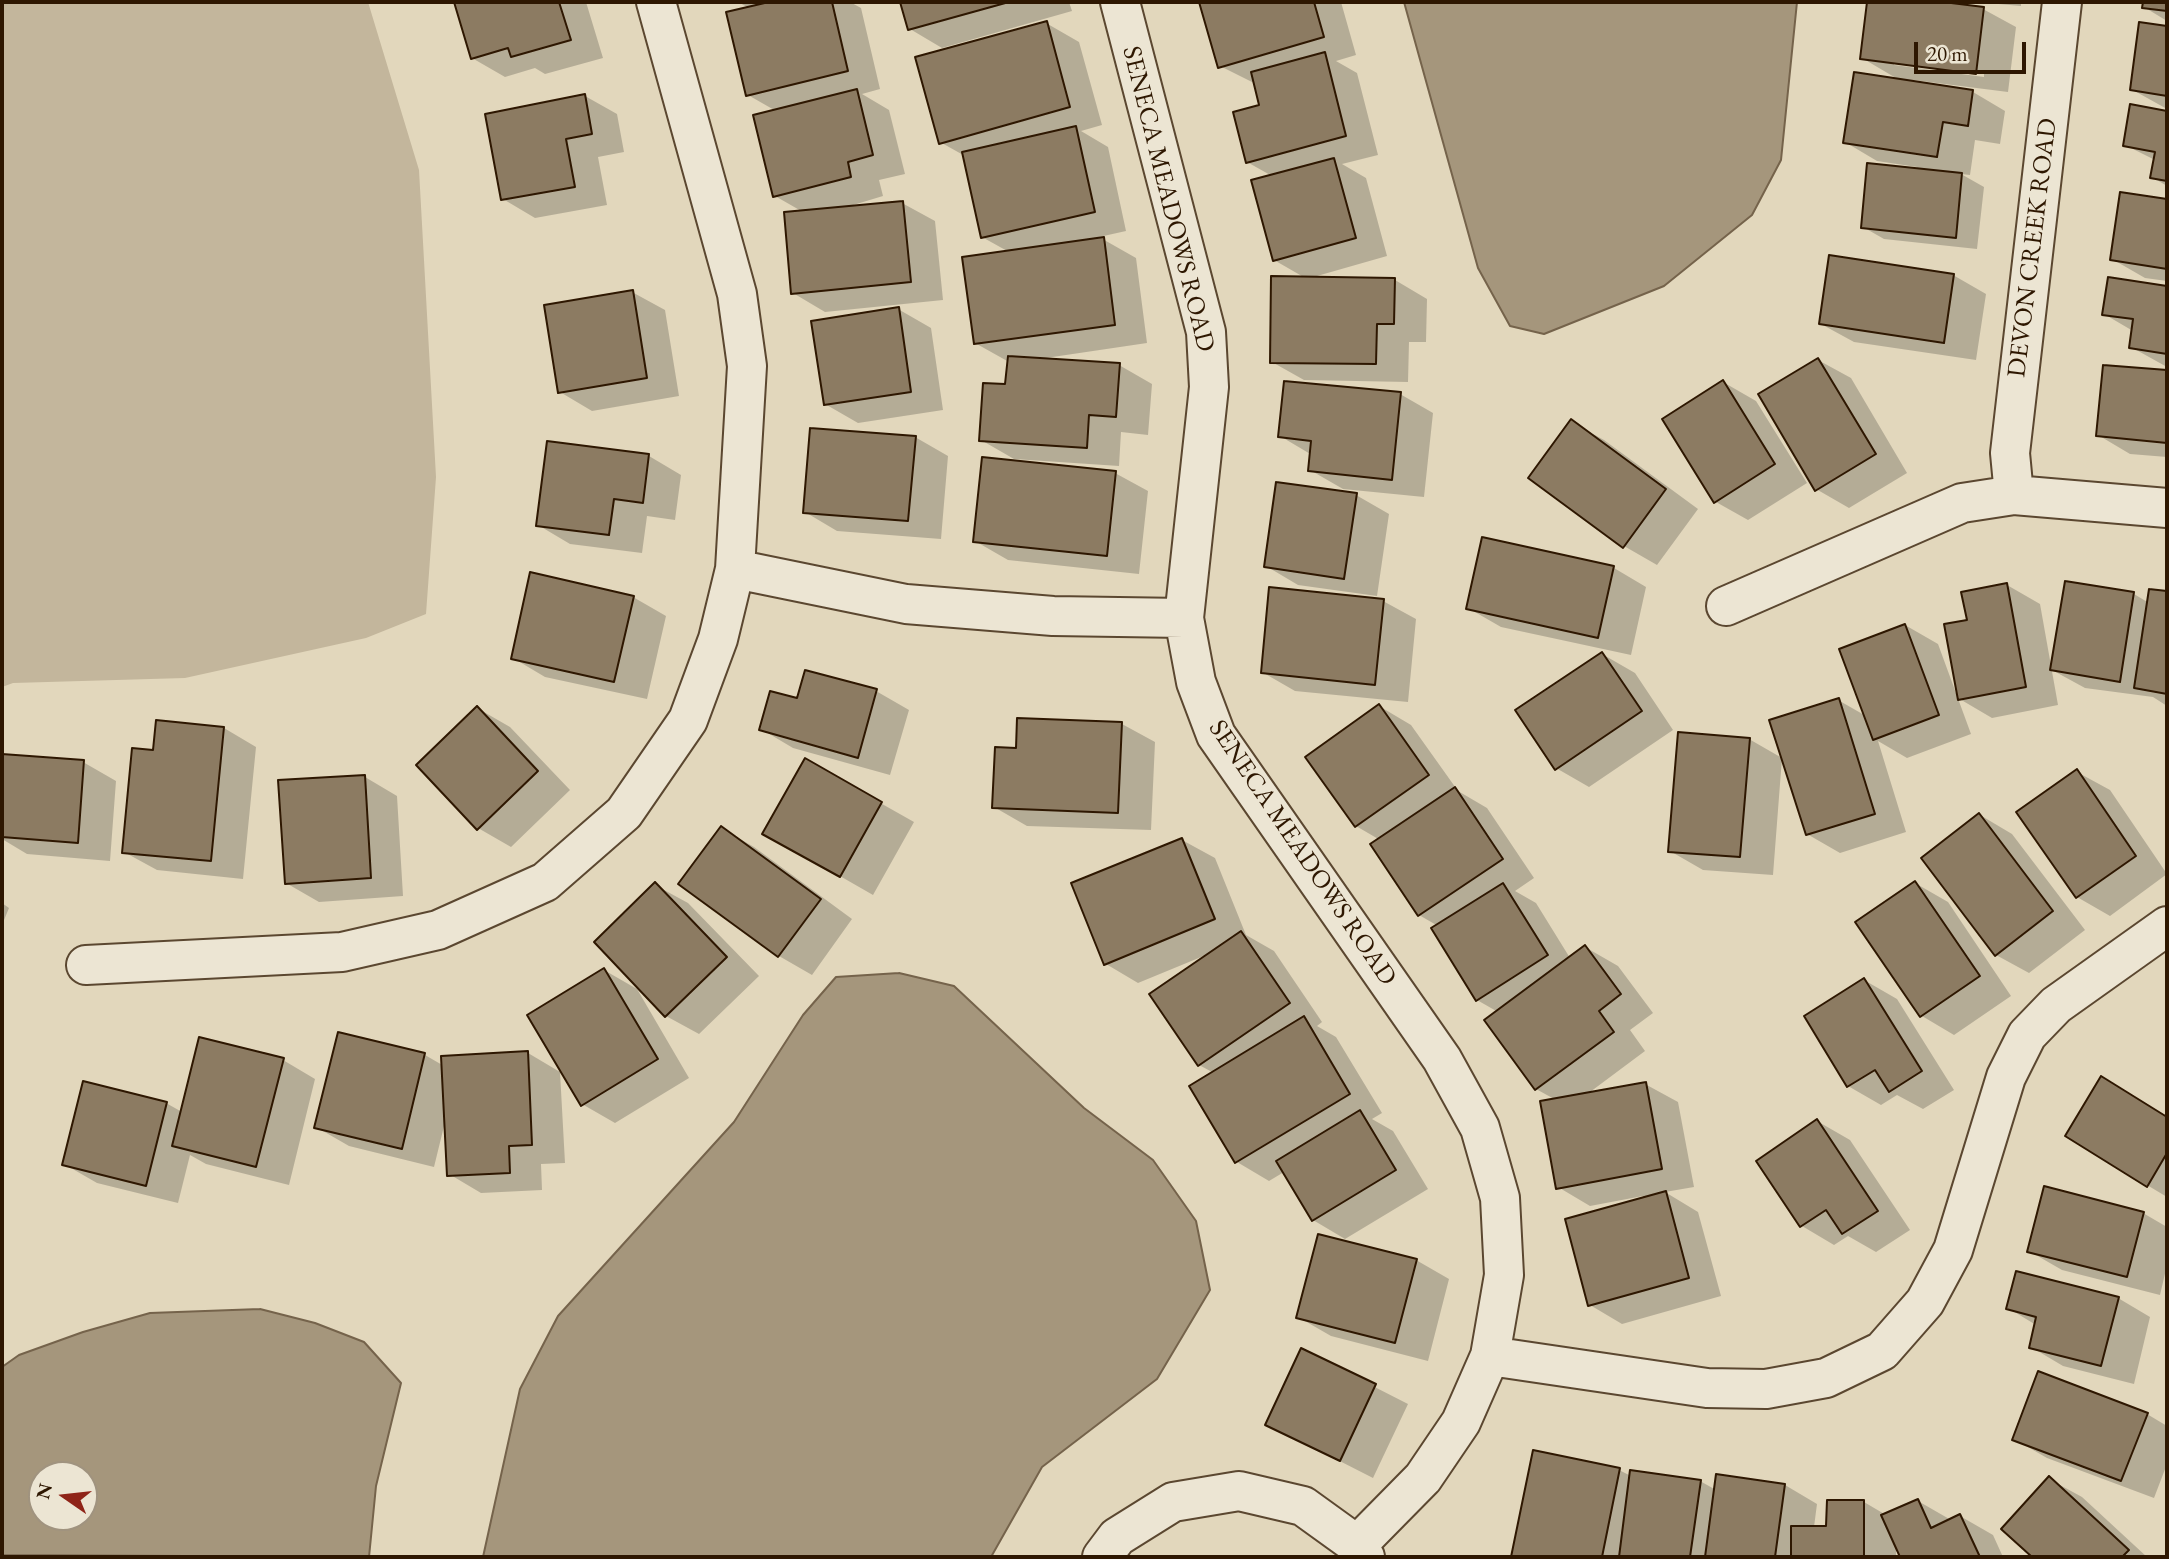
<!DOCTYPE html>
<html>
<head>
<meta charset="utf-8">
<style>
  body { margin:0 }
  #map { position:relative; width:2169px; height:1559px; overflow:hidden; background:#e2d7bc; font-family:"EB Garamond",serif }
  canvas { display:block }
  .frame { position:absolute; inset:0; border:4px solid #2e1701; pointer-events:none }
  .north { position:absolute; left:28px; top:1461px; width:70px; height:70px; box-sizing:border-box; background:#ece5d3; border:2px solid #a0937f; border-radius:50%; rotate:284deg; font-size:19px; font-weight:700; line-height:28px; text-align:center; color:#2e1701 }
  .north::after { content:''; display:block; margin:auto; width:24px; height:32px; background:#8f2418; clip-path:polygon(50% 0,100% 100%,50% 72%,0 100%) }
  .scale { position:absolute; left:1914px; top:42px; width:112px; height:32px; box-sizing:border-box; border:4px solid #2e1701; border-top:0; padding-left:9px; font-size:21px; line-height:24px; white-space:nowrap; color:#2e1701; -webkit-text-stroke:5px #ece5d3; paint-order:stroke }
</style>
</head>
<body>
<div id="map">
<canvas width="2169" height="1559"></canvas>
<div class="frame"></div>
<div class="north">N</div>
<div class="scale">20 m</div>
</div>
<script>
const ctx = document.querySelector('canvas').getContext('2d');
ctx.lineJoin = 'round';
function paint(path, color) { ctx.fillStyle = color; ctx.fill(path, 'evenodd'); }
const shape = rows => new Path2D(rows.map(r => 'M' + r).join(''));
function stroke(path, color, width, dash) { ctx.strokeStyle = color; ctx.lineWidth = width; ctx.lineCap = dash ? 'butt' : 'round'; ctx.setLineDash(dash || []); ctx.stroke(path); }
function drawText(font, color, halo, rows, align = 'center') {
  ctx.font = font + ' "EB Garamond",serif'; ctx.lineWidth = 5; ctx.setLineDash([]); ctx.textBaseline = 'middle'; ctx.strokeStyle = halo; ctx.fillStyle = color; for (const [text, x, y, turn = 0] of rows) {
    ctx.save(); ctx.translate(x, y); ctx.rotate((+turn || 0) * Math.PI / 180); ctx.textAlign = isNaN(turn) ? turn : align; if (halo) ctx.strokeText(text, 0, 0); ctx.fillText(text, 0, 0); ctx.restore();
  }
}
const green = shape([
  [2,2,368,2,419,170,436,477,426,614,366,638,185,678,13,683,2,687]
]);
const water = shape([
  [1404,2,1797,2,1781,160,1752,215,1664,286,1544,334,1510,326,1478,268,1404,2],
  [899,973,954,986,1084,1108,1153,1160,1196,1221,1210,1290,1157,1379,1042,1467,991,1557,483,1557,520,1389,558,1316,734,1122,803,1015,836,977,899,973],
  [260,1309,315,1323,364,1342,401,1383,376,1486,369,1557,2,1555,2,1367,19,1355,83,1332,150,1313,260,1309],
  [42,1475,84,1475,84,1517,42,1517,42,1475]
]);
const shadow = shape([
  [456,2,586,2,603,58,545,74,535,68,505,77,472,58],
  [738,2,850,2,861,8,880,89,862,94,889,110,905,174,879,180,883,196,840,209,902,203,935,221,943,300,825,312,793,293,803,212,775,196,776,111,748,95,749,8],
  [902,2,1069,2,1072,11,942,48,910,29],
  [1201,2,1341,2,1356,55,1336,61,1357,73,1378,155,1342,164,1366,178,1387,256,1310,278,1395,280,1427,299,1426,342,1409,342,1408,382,1304,380,1272,362,1307,279,1274,260,1272,176,1247,162,1261,106,1256,84,1220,66],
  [1869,2,1929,2,1983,9,2016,27,2008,92,1913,80,1913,83,1973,92,2005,111,2000,144,1975,140,1970,175,1961,174,1984,187,1977,249,1884,239,1863,227,1917,167,1877,161,1845,142,1901,81,1862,58],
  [1894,62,1984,73,1984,77,1894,65],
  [1976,2,2021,2,2021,6],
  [2145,2,2167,2,2167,21,2144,7],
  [1046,23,1079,42,1102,125,1081,131,1108,147,1126,231,1099,237,1136,258,1147,343,1039,359,1119,365,1152,384,1148,435,1121,432,1119,466,1014,459,981,440,1007,386,1009,362,975,343,1009,252,982,237,965,156,940,142],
  [2140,24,2167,28,2167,109,2131,89],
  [585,96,617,114,624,152,598,157,607,205,535,218,503,199],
  [2131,106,2167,113,2167,186,2152,177,2155,160,2125,145],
  [2122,194,2167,200,2167,281,2145,278,2112,259],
  [1953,275,1986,294,1976,360,1854,342,1821,324],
  [2110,279,2167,288,2167,367,2131,347,2133,331,2104,314],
  [632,292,665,310,679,396,592,411,560,392],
  [898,309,931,328,943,410,858,423,825,404],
  [1818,360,1851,378,1907,473,1849,508,1816,489],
  [2104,366,2167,372,2167,457,2130,454,2098,435],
  [1723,382,1756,401,1807,483,1748,520,1716,502],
  [1400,394,1433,413,1424,497,1343,489,1310,470,1312,455,1280,436],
  [1571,422,1604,440,1698,509,1657,565,1624,546,1531,478],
  [915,437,948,456,941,539,837,531,805,512],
  [548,443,649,456,681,475,675,520,647,516,642,553,570,544,538,525],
  [1115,473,1148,491,1139,574,1008,560,975,541],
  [1356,495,1389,514,1377,596,1298,585,1266,566],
  [1483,539,1614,568,1646,587,1631,655,1501,627,1468,608],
  [2007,585,2040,604,2058,705,1992,718,1958,698,1969,621],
  [2151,591,2167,593,2167,706,2153,697,2085,688,2052,670,2134,594,2149,603],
  [633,597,666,616,647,699,545,677,513,658],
  [1383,601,1416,619,1408,702,1295,691,1262,672],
  [1905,625,1938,644,1971,734,1907,758,1878,741,1906,832,1840,853,1807,834,1838,700,1866,716],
  [1602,654,1635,673,1673,730,1589,787,1556,768],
  [876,691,909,710,890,775,793,748,761,729,799,700],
  [1379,706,1411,725,1458,791,1487,808,1534,878,1515,891,1536,903,1570,958,1585,947,1618,966,1653,1013,1630,1030,1645,1051,1586,1095,1645,1084,1678,1102,1694,1187,1665,1192,1698,1212,1721,1296,1622,1324,1590,1305,1643,1196,1590,1206,1558,1187,1556,1100,1536,1089,1498,1012,1477,1000,1438,926,1419,915,1380,840,1356,826,1307,757],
  [477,708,510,727,570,790,511,847,478,828],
  [1019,720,1122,724,1155,742,1151,830,1027,826,994,807,1018,750],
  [224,728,256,747,243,879,157,870,124,852,155,752],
  [1749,739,1782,758,1773,875,1703,870,1670,851],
  [2,756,83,762,116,781,110,861,27,854,2,839],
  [806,761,914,822,873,895,765,833],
  [2077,772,2110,790,2167,874,2110,916,2077,897],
  [365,777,397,796,403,896,319,902,286,883],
  [1980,815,2012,834,2085,930,2029,973,1996,955],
  [721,828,754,847,852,919,812,975,779,956,680,884],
  [1182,840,1215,858,1246,935,1274,951,1322,1022,1317,1026,1336,1037,1382,1113,1372,1119,1393,1131,1428,1189,1345,1239,1313,1220,1284,1172,1269,1181,1237,1162,1214,1073,1199,1065,1206,955,1138,983,1106,964],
  [1915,883,1948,902,2011,996,1954,1035,1922,1016],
  [655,885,688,903,759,976,699,1034,666,1016],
  [2,903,9,908,2,925],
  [604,970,637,989,689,1078,615,1123,582,1104],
  [1864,980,1897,999,1954,1090,1923,1109,1897,1095,1881,1105,1848,1086],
  [340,1034,425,1055,444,1066,528,1053,560,1072,565,1163,541,1164,542,1190,481,1193,449,1174,445,1122,434,1167,349,1146,316,1127],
  [283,1060,315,1079,289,1185,206,1164,190,1155,178,1203,97,1183,64,1164,166,1103,182,1112],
  [2134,1097,2167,1118,2167,1197,2147,1185],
  [1817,1121,1850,1140,1910,1230,1876,1252,1848,1236,1834,1245,1802,1226,1758,1161],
  [2143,1213,2167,1227,2167,1265,2160,1295,2062,1270,2029,1251],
  [1416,1260,1449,1279,1428,1361,1331,1336,1298,1317],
  [2118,1298,2150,1317,2134,1384,2063,1366,2031,1347,2036,1325,2008,1308],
  [1302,1350,1408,1404,1373,1478,1267,1424],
  [2147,1414,2167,1426,2167,1464,2154,1498,2047,1458,2014,1439],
  [1619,1470,1631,1476,1700,1481,1716,1490,1785,1485,1817,1504,1814,1527,1828,1527,1864,1502,1886,1515,1918,1501,1951,1520,1960,1516,1993,1535,2003,1557,1902,1557,1896,1545,1896,1557,1512,1557],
  [2049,1479,2082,1497,2147,1557,2034,1557,2003,1529]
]);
const building = shape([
  [454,2,559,2,571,40,511,57,508,48,471,59,454,2],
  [769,2,832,2,848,71,746,96,726,12,769,2],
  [900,2,1009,2,908,30,900,2],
  [1199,2,1314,2,1324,37,1218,68,1199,2],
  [1867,2,1943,2,1984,7,1976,74,1860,59,1867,2],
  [2143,2,2167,2,2167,11,2142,8,2143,2],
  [1047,21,1070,107,939,144,915,57,1047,21],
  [2139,22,2167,26,2167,96,2130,90,2139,22],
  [1325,52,1346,136,1246,163,1233,112,1259,105,1251,72,1325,52],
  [1854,72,1973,90,1968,126,1943,122,1937,157,1843,143,1854,72],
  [857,89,873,155,848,162,851,177,773,197,753,115,857,89],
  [585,94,592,134,566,139,575,187,501,200,485,114,585,94],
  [2130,104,2167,111,2167,181,2150,178,2155,152,2123,146,2130,104],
  [1076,126,1095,212,981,238,962,152,1076,126],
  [1334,158,1356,238,1273,261,1251,180,1334,158],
  [1867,163,1962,173,1956,238,1861,228,1867,163],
  [2120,192,2167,199,2167,269,2110,260,2120,192],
  [903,201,911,282,791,294,784,212,903,201],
  [1104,237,1115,325,974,344,962,257,1104,237],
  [1829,255,1954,274,1944,343,1819,324,1829,255],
  [1271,276,1395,278,1394,324,1377,324,1376,364,1270,363,1271,276],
  [2108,277,2167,286,2167,354,2129,348,2133,319,2102,315,2108,277],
  [633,290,647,378,558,393,544,305,633,290],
  [899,307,911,392,824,405,811,321,899,307],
  [1008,356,1120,363,1116,417,1089,415,1087,448,979,441,983,383,1005,384,1008,356],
  [1818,358,1876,454,1815,491,1758,394,1818,358],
  [2103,365,2167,370,2167,443,2096,436,2103,365],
  [1723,380,1775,464,1714,503,1662,419,1723,380],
  [1284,381,1401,392,1392,480,1308,471,1311,441,1278,437,1284,381],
  [1571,419,1666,489,1623,548,1528,478,1571,419],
  [810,428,916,436,908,521,803,513,810,428],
  [547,441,649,454,643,503,614,499,609,535,536,526,547,441],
  [982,457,1116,471,1107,556,973,542,982,457],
  [1276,482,1357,493,1344,579,1264,567,1276,482],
  [1482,537,1614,566,1598,638,1466,609,1482,537],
  [530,572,634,596,614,682,511,659,530,572],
  [2065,581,2134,592,2120,682,2050,670,2065,581],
  [2007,583,2026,687,1958,700,1944,624,1967,620,1961,592,2007,583],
  [1269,587,1384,599,1375,685,1261,673,1269,587],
  [2149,589,2167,591,2167,694,2134,688,2149,589],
  [1905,624,1939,715,1873,740,1839,649,1905,624],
  [1602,652,1642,711,1555,770,1515,710,1602,652],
  [805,670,877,689,858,758,759,730,770,691,797,698,805,670],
  [1839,698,1875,814,1806,835,1769,720,1839,698],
  [1379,704,1429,775,1355,827,1305,757,1379,704],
  [477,706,538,771,477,830,416,765,477,706],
  [1017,718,1122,722,1118,813,992,808,995,747,1016,748,1017,718],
  [156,720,224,727,211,861,122,853,132,748,153,750,156,720],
  [1678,732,1750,738,1740,857,1668,852,1678,732],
  [2,754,84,760,78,843,2,837,2,754],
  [805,758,882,802,840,877,762,834,805,758],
  [2077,769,2136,856,2076,898,2016,812,2077,769],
  [365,775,371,878,285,884,278,780,365,775],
  [1455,787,1503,859,1418,916,1370,844,1455,787],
  [1979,813,2053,911,1995,956,1921,858,1979,813],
  [721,826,821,899,778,957,678,884,721,826],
  [1182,838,1215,919,1104,965,1071,883,1182,838],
  [1915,881,1980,976,1920,1017,1855,922,1915,881],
  [655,882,727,957,665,1017,594,942,655,882],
  [1503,883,1548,955,1476,1001,1431,928,1503,883],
  [1241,931,1290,1003,1198,1066,1149,994,1241,931],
  [1585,945,1621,994,1599,1011,1614,1032,1535,1090,1484,1020,1585,945],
  [604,968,658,1059,581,1106,527,1015,604,968],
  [1864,978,1922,1071,1889,1092,1875,1070,1847,1087,1804,1016,1864,978],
  [1304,1016,1350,1094,1235,1163,1189,1086,1304,1016],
  [338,1032,425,1053,402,1149,314,1128,338,1032],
  [199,1037,284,1058,256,1167,172,1146,199,1037],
  [528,1051,532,1145,509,1146,510,1173,447,1176,441,1056,528,1051],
  [2101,1076,2167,1117,2167,1153,2147,1187,2065,1136,2101,1076],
  [83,1081,167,1102,146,1186,62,1165,83,1081],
  [1646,1082,1662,1169,1556,1189,1540,1101,1646,1082],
  [1360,1110,1396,1170,1312,1221,1276,1161,1360,1110],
  [1817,1119,1878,1211,1842,1234,1826,1210,1800,1227,1756,1161,1817,1119],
  [2044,1186,2144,1212,2127,1277,2027,1252,2044,1186],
  [1666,1191,1689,1278,1588,1306,1565,1219,1666,1191],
  [1318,1234,1417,1259,1395,1343,1296,1318,1318,1234],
  [2016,1271,2119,1297,2101,1366,2029,1348,2036,1317,2006,1309,2016,1271],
  [1301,1348,1376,1384,1340,1461,1265,1425,1301,1348],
  [2038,1371,2148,1413,2121,1481,2012,1440,2038,1371],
  [1533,1450,1620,1468,1602,1557,1511,1557,1533,1450],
  [1630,1470,1701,1480,1690,1557,1619,1557,1630,1470],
  [1716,1474,1785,1484,1775,1557,1705,1557,1716,1474],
  [2049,1476,2129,1550,2122,1557,2032,1557,2001,1529,2049,1476],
  [1918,1499,1931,1528,1960,1514,1980,1557,1900,1557,1881,1515,1918,1499],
  [1827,1500,1864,1500,1864,1557,1791,1557,1791,1526,1826,1526,1827,1500]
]);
const minor = shape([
  [1120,2,1206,332,1209,387,1184,618,1196,682,1216,735,1442,1059,1480,1128,1500,1198,1504,1275,1490,1356,1461,1422,1423,1478,1357,1545],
  [2014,495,2010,453,2062,2],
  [735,569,906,604,1053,616,1184,618],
  [1726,606,1962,503,2014,495,2167,508],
  [86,965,342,952,438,930,545,882,624,813,688,720,718,639,735,569,747,366,737,294,656,2],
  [1490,1356,1707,1388,1766,1389,1826,1378,1882,1351,1925,1302,1953,1250,2006,1077,2027,1035,2056,1005,2167,926],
  [1102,1557,1117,1537,1173,1502,1239,1491,1303,1506,1357,1545,1365,1557]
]);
const streetNames = [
  ["SENECA MEADOWS ROAD",1168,199,76],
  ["DEVON CREEK ROAD",2033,248,-83],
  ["SENECA MEADOWS ROAD",1302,853,56]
];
paint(green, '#c3b69c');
paint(water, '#a5967c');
stroke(water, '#75634b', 2);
paint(shadow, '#0003');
paint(building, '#8c7b62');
stroke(building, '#2e1701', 2);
stroke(minor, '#5b4730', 42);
stroke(minor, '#ece5d3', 38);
drawText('26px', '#2e1701', '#ece5d3', streetNames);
</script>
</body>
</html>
